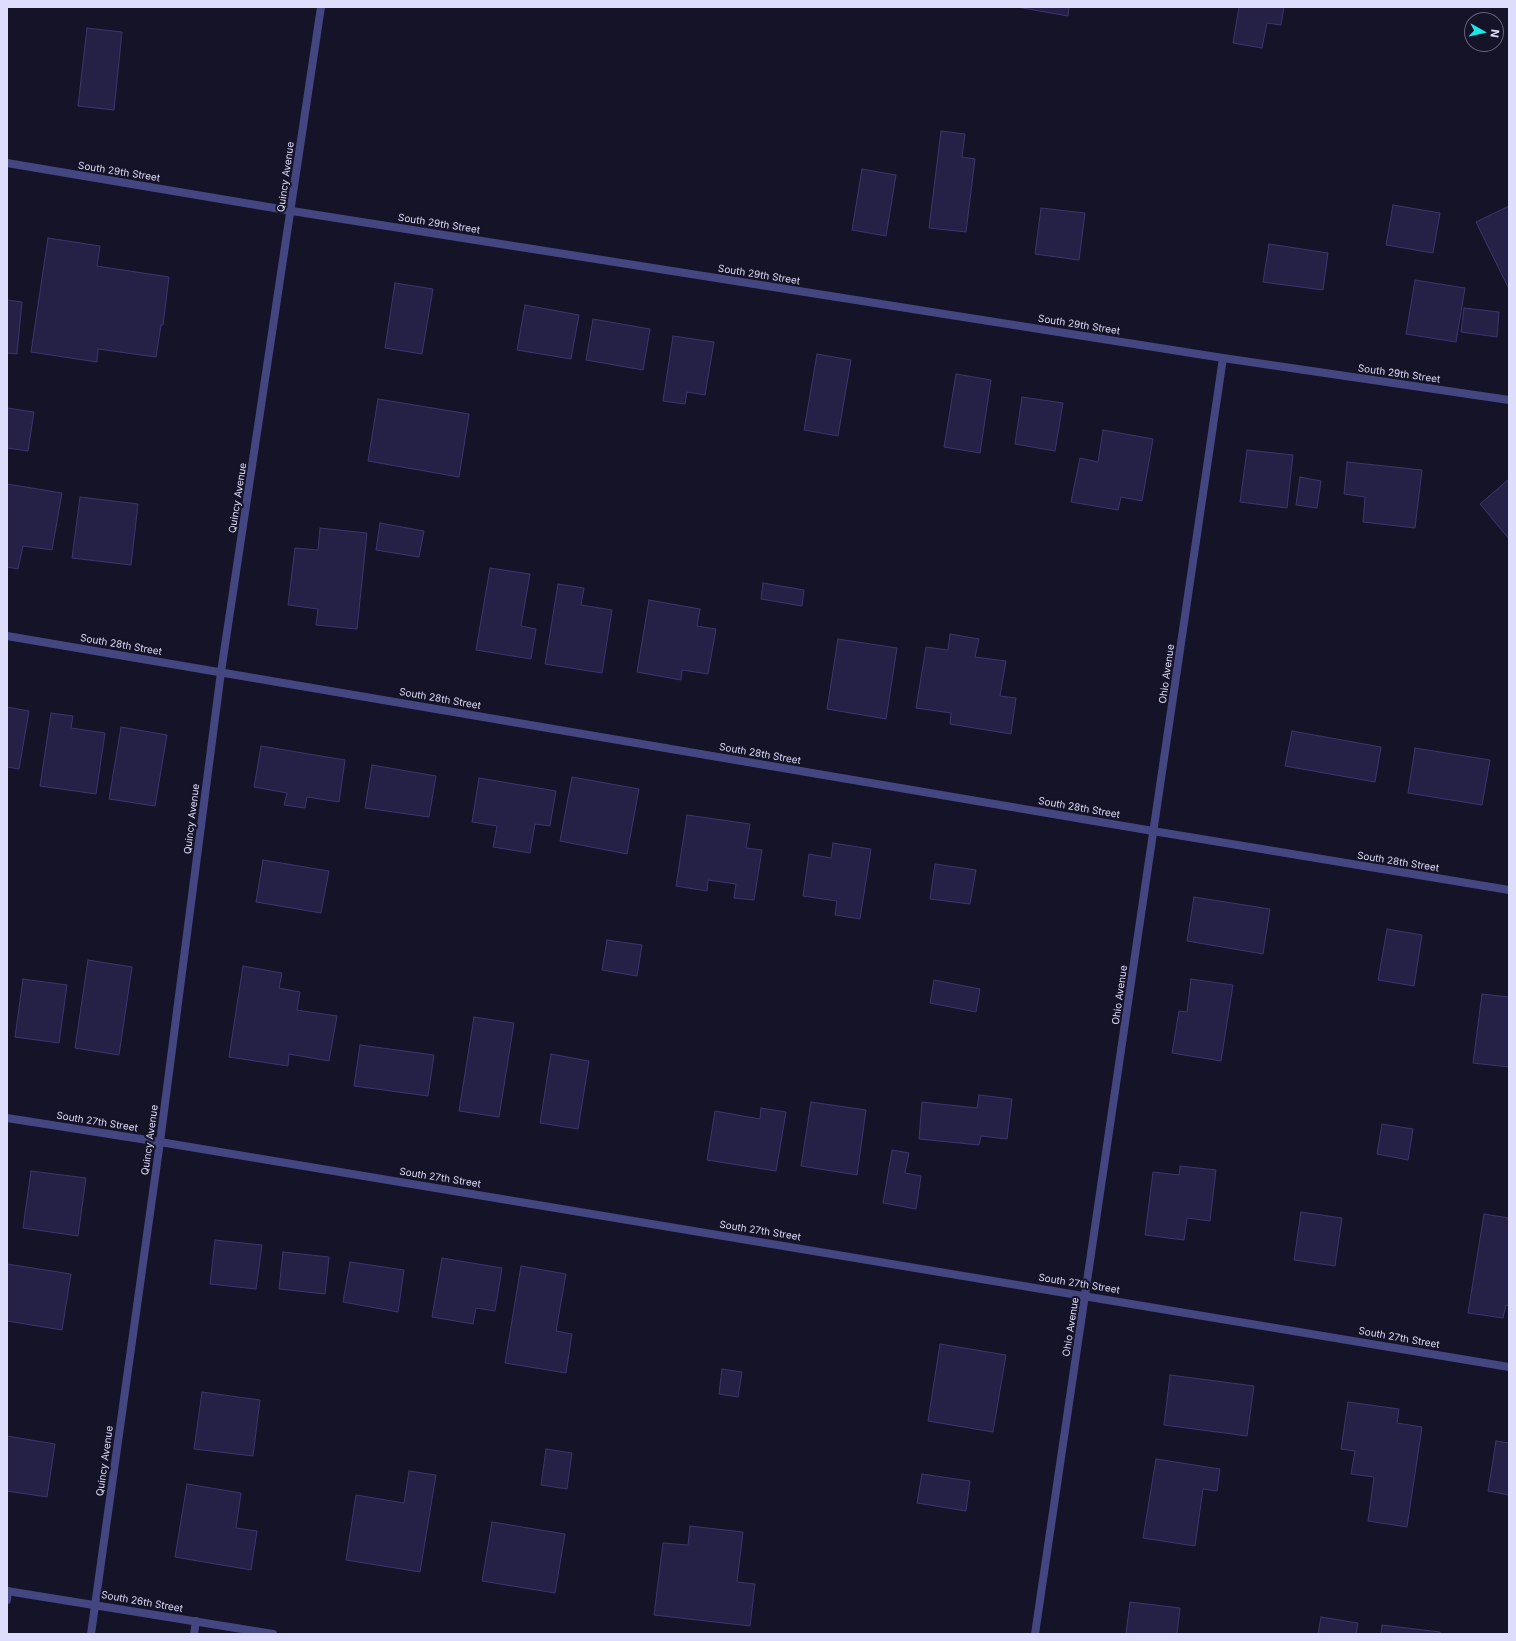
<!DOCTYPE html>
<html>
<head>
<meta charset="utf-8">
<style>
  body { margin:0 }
  #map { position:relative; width:1516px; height:1641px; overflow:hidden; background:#151327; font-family:Inter,sans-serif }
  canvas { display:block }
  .frame { position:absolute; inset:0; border:8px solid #deddfb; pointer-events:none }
  .north { position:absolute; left:1464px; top:12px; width:40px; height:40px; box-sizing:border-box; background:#151327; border:1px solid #65647c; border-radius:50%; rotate:98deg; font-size:11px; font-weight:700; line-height:16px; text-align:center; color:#deddfb }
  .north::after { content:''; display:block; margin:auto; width:14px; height:18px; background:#1ee4e6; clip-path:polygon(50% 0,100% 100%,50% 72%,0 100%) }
</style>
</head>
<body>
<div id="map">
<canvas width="1516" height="1641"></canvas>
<div class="frame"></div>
<div class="north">N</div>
</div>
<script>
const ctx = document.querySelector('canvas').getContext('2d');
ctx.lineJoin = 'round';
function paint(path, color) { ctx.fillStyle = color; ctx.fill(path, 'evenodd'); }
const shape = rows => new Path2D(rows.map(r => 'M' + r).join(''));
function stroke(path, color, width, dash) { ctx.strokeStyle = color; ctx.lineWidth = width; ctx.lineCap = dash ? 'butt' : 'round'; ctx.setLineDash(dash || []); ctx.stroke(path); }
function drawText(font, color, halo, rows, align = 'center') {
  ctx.font = font + ' Inter,sans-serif'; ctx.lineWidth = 4; ctx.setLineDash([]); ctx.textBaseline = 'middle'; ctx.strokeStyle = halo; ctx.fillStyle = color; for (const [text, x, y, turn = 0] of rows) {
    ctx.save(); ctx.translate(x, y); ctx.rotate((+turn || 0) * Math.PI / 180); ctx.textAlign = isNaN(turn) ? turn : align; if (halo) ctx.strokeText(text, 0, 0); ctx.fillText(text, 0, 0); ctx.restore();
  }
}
const building = shape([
  [1017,7,1069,7,1068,16,1017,7],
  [1239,7,1284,7,1281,25,1267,23,1262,48,1233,43,1239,7],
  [87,28,122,32,114,110,78,106,87,28],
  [941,131,965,134,962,157,975,159,966,232,929,228,941,131],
  [862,169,896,175,886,236,852,230,862,169],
  [1393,205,1440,213,1433,253,1386,245,1393,205],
  [1509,206,1509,289,1476,222,1509,206],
  [1041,208,1085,213,1079,260,1035,254,1041,208],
  [48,238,100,246,97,266,169,277,163,325,161,325,156,357,98,349,97,362,31,352,48,238],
  [1269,244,1328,253,1323,290,1263,282,1269,244],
  [1415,280,1465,288,1456,342,1406,334,1415,280],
  [395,283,433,289,422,354,385,348,395,283],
  [7,300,22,302,17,354,7,353,7,300],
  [525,305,579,315,571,359,517,350,525,305],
  [1464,308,1499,312,1497,337,1461,332,1464,308],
  [593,319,650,329,643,370,586,360,593,319],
  [673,336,714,342,705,395,687,392,685,404,663,401,673,336],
  [817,354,851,360,838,436,804,430,817,354],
  [956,374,991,380,980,453,944,447,956,374],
  [1022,397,1063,403,1055,451,1015,444,1022,397],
  [378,399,469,414,459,477,368,461,378,399],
  [7,408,34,412,28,451,7,448,7,408],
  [1103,430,1153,439,1142,501,1121,497,1118,510,1071,502,1080,458,1098,462,1103,430],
  [1247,450,1293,455,1287,508,1240,502,1247,450],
  [1347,462,1422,470,1415,528,1363,522,1365,497,1344,494,1347,462],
  [1300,477,1321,481,1317,508,1296,505,1300,477],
  [1509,479,1509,539,1480,504,1509,479],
  [7,484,62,493,52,550,23,546,18,569,7,567,7,484],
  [80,497,138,504,131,565,72,558,80,497],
  [380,523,424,531,419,557,376,550,380,523],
  [320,528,367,533,357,629,316,625,318,609,288,605,295,548,318,550,320,528],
  [490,568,530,574,521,626,536,629,531,659,476,650,490,568],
  [763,583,804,590,802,606,761,599,763,583],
  [558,584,584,588,581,605,612,610,602,673,545,664,558,584],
  [649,600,700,609,697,626,716,629,708,674,682,670,681,680,637,672,649,600],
  [950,634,979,639,975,657,1006,661,1000,696,1016,698,1011,734,950,724,951,713,916,708,926,647,948,650,950,634],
  [838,639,897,648,886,719,827,709,838,639],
  [7,707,29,711,19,769,7,767,7,707],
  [51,713,73,716,71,728,105,733,96,794,40,786,51,713],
  [121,727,167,735,155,806,109,799,121,727],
  [1292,731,1381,747,1375,782,1285,766,1292,731],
  [261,746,345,760,339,802,307,797,305,808,284,805,287,793,254,787,261,746],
  [1415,748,1490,760,1482,805,1408,793,1415,748],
  [372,765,436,776,429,817,365,808,372,765],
  [572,777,639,789,627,854,560,841,572,777],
  [479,778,556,791,550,826,535,824,530,853,493,847,497,826,472,822,479,778],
  [687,815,750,824,746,848,762,850,754,900,734,898,736,884,708,880,707,891,676,886,687,815],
  [833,843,871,849,860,919,835,915,837,901,803,896,809,854,831,858,833,843],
  [263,860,329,871,321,913,256,902,263,860],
  [935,864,976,870,970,904,930,899,935,864],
  [1194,897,1270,909,1263,954,1187,941,1194,897],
  [1387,929,1422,935,1414,986,1378,980,1387,929],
  [607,940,642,945,637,976,602,970,607,940],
  [88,960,132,967,119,1055,75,1048,88,960],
  [243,966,282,973,279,988,300,992,297,1010,337,1016,329,1061,289,1054,288,1066,229,1057,243,966],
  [23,979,67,985,59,1043,15,1037,23,979],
  [1191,979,1233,985,1221,1061,1172,1053,1179,1011,1187,1012,1191,979],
  [934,980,980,989,976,1012,930,1003,934,980],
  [1482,994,1509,997,1509,1067,1473,1063,1482,994],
  [474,1017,514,1023,499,1117,459,1111,474,1017],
  [360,1045,434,1055,428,1096,354,1086,360,1045],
  [551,1054,589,1061,578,1129,540,1123,551,1054],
  [979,1095,1012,1099,1007,1139,981,1136,979,1145,919,1139,922,1102,977,1108,979,1095],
  [811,1102,866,1110,857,1175,801,1166,811,1102],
  [761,1108,786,1112,776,1171,707,1160,715,1111,760,1119,761,1108],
  [1382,1124,1413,1129,1408,1160,1377,1154,1382,1124],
  [892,1150,909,1153,905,1173,921,1176,916,1209,883,1203,892,1150],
  [1180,1166,1216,1170,1210,1221,1187,1218,1184,1240,1145,1235,1153,1172,1179,1175,1180,1166],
  [31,1171,86,1178,78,1236,23,1228,31,1171],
  [1301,1212,1342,1218,1335,1266,1294,1260,1301,1212],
  [1484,1214,1509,1218,1509,1306,1506,1305,1503,1318,1468,1313,1484,1214],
  [215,1240,262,1245,256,1289,210,1284,215,1240],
  [283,1252,329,1257,325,1294,279,1289,283,1252],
  [442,1258,502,1268,495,1311,476,1308,473,1324,432,1317,442,1258],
  [350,1262,404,1270,398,1312,343,1302,350,1262],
  [7,1264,71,1274,62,1330,7,1321,7,1264],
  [521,1266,566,1274,556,1331,572,1334,566,1373,505,1363,521,1266],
  [940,1344,1006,1355,993,1432,928,1421,940,1344],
  [722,1369,742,1372,738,1397,719,1394,722,1369],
  [1170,1375,1254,1386,1247,1436,1164,1425,1170,1375],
  [202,1392,260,1400,253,1456,194,1449,202,1392],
  [1348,1402,1399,1409,1397,1423,1422,1427,1407,1527,1368,1521,1374,1477,1351,1474,1355,1451,1341,1449,1348,1402],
  [7,1436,55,1444,47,1497,7,1491,7,1436],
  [1496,1441,1509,1443,1509,1495,1488,1491,1496,1441],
  [546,1449,572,1453,567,1489,541,1485,546,1449],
  [1156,1459,1220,1469,1217,1491,1203,1489,1195,1546,1143,1538,1156,1459],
  [409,1471,436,1475,420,1572,346,1560,356,1495,404,1503,409,1471],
  [922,1474,970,1481,966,1511,917,1503,922,1474],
  [187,1484,241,1493,236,1528,257,1531,251,1570,175,1557,187,1484],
  [492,1522,565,1534,555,1593,482,1581,492,1522],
  [690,1526,743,1532,737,1582,755,1584,750,1626,654,1615,663,1543,688,1545,690,1526],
  [1130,1602,1180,1608,1177,1634,1126,1634,1130,1602],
  [1321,1617,1358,1623,1356,1634,1318,1634,1321,1617],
  [1382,1625,1440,1632,1440,1634,1381,1634,1382,1625]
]);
const service = shape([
  [7,1600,8,1591],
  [194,1634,196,1621]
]);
const minor = shape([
  [7,163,292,211,1223,358,1509,400],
  [7,636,1153,831,1509,890],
  [7,1118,160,1142,1509,1367],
  [7,1591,273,1634],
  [91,1634,160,1142,221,672,321,7],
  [1035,1634,1223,358]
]);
const streetNames = [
  ["South 29th Street",119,172,9],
  ["Quincy Avenue",286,177,-82],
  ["South 29th Street",439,224,9],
  ["South 29th Street",759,275,9],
  ["South 29th Street",1079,325,9],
  ["South 29th Street",1399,374,8],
  ["Quincy Avenue",238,498,-81],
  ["South 28th Street",121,645,10],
  ["Ohio Avenue",1167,674,-82],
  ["South 28th Street",440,699,10],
  ["South 28th Street",760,754,10],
  ["South 28th Street",1079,808,10],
  ["Quincy Avenue",192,819,-83],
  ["South 28th Street",1398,862,9],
  ["Ohio Avenue",1120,995,-82],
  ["South 27th Street",97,1122,9],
  ["Quincy Avenue",150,1140,-82],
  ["South 27th Street",440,1178,9],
  ["South 27th Street",760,1231,9],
  ["South 27th Street",1079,1284,9],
  ["Ohio Avenue",1071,1327,-81],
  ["South 27th Street",1399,1338,10],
  ["Quincy Avenue",105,1461,-82],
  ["South 26th Street",142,1602,10]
];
paint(building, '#252146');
stroke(building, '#3c366f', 1);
stroke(service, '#434681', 8);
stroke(minor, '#434681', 8);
drawText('10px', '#deddfb', '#151327', streetNames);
</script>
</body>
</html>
